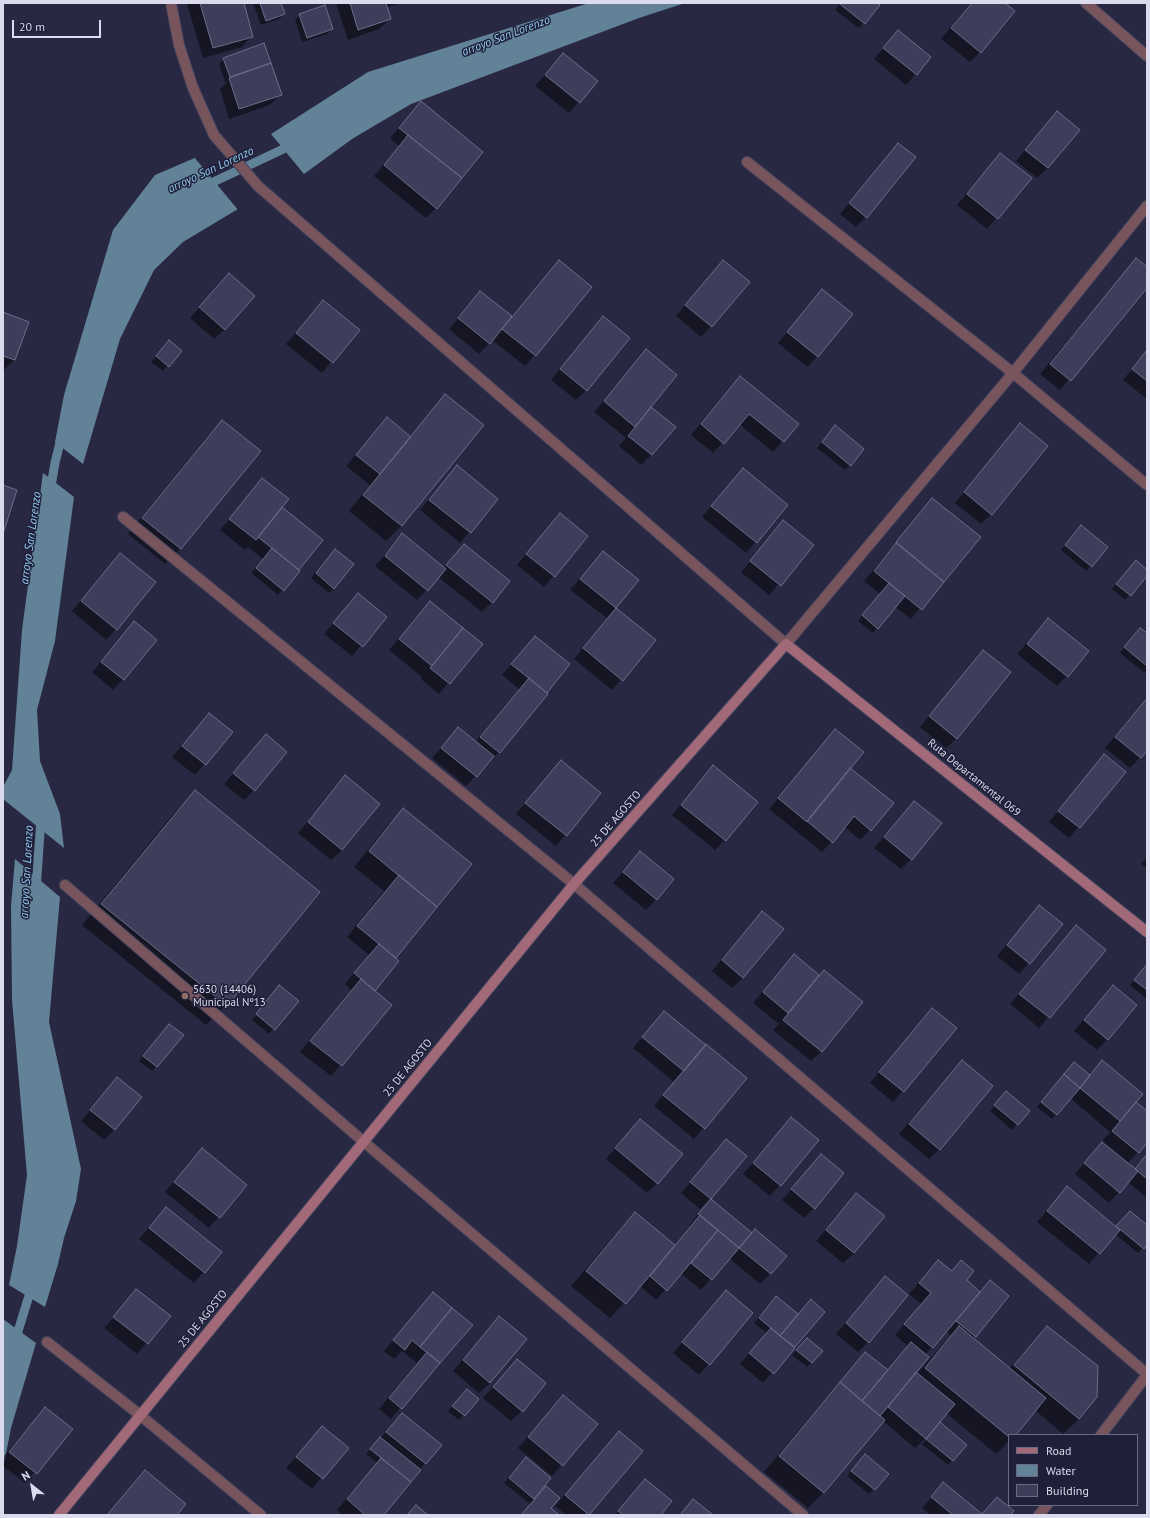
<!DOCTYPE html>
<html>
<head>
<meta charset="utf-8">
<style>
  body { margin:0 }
  #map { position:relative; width:1150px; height:1518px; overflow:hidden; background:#292843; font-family:"PT Sans",sans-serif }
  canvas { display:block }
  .frame { position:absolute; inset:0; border:4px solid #dbdbed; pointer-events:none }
  .legend { position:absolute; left:1008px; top:1434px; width:130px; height:72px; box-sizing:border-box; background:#1f1f39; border:1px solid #6a6a81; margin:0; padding:5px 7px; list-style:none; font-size:12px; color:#dbdbed }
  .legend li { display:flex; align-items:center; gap:8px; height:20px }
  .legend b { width:20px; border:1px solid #6a6a81 }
  .north { position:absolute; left:12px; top:1466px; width:40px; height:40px; -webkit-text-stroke:3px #1f1f39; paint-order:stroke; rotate:329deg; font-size:11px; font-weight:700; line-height:16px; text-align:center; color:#dbdbed }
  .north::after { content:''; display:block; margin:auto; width:14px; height:18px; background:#dbdbed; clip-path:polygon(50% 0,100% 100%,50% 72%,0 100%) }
  .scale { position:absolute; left:12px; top:20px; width:89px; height:18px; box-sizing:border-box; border:2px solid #dbdbed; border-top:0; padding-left:5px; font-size:12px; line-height:14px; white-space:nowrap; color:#dbdbed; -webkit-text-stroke:3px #1f1f39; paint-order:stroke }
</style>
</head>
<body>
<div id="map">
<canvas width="1150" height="1518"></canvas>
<div class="frame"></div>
<ul class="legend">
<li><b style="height:5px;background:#a26a78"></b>Road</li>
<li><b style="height:11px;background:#628297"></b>Water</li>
<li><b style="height:11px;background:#3e3e5b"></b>Building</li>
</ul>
<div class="north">N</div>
<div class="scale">20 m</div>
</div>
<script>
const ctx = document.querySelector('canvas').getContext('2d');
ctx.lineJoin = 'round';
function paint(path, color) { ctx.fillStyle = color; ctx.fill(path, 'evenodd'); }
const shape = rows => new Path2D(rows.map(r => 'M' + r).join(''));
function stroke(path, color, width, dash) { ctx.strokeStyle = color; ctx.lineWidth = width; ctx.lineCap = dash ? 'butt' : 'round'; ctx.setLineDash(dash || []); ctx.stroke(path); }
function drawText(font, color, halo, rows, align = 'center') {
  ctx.font = font + ' "PT Sans",sans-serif'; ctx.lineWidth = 3; ctx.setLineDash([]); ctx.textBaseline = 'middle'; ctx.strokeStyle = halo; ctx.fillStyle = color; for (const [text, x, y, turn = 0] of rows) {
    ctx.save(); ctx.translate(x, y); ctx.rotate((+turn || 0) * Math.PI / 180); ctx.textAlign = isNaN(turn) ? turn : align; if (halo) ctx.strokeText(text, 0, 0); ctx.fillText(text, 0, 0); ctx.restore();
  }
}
const water = shape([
  [589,3,685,3,639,18,411,104,352,139,304,174,271,134,368,72],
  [197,157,243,206,183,242,154,270,120,339,83,464,55,442,64,395,113,230,155,175],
  [43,473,74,497,55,641,37,710,40,761,60,814,64,848,3,799,3,787,12,770,22,630],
  [15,859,60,897,49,1022,81,1169,76,1201,64,1238,58,1264,45,1307,9,1285,17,1246,27,1175,12,1000,11,906],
  [3,1319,36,1343,11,1428,3,1469]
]);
const pier = shape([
  [197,156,245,205,245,208,239,211,194,157]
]);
const shadow = shape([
  [188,3,243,3,252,36,242,47,203,58,187,4],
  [253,3,280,3,284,14,279,19,261,25],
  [336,3,400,3,386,8,390,19,379,29,348,40],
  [841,3,875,3,878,6,859,28,835,10],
  [971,3,1003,3,980,52,970,62,941,39],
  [300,15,332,29,327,34,302,42,295,20],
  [898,31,930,57,906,85,874,59],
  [263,45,280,95,270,105,229,119,220,89,228,81,225,82,219,64,224,59],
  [563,54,596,81,569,113,535,86],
  [421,103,436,208,426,218,374,176,399,146,390,138],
  [1057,113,1048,168,1037,178,1016,161],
  [898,144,866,217,856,227,840,214],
  [1001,154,1030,178,987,229,957,205],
  [1136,259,1147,268,1147,286,1060,390,1040,374],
  [559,261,591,287,525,366,492,340,479,354,449,329,480,293,511,317],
  [723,261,711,326,701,337,676,316],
  [219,285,225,329,214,339,190,318],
  [822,291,818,356,807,367,778,343],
  [323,302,358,330,322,373,286,344],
  [3,313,15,359,4,370,3,369],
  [603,317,586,390,576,400,551,380],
  [169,342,180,351,163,371,151,362],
  [646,351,652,454,641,465,619,446,626,438,594,412],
  [1147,351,1147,399,1123,380],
  [740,377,797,424,773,452,739,424,713,453,691,435],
  [446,395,483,425,401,526,386,541,349,511,370,485,346,466,387,418,409,437],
  [222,421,259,451,180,549,165,564,128,534,207,437],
  [1020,425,991,514,981,524,955,503],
  [831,432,850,465,845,470,817,448],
  [457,466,497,499,460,543,420,510],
  [743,469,787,505,746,553,702,517],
  [263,480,281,507,322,540,278,595,251,573,263,559,248,547,245,550,220,530],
  [932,499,979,537,911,619,895,607,873,633,858,621,880,594,864,581],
  [560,514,587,536,544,587,517,565],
  [784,522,812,545,769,595,741,572],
  [1081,526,1091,566,1086,571,1061,550],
  [403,535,443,568,464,545,492,602,482,612,438,577,417,600,375,566],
  [603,552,637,580,615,608,654,640,612,690,574,659,607,618,570,590],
  [120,555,116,629,106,640,72,611],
  [330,555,334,588,329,593,311,578],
  [1131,566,1147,571,1147,574,1125,600,1112,589],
  [358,595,386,617,352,656,324,634],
  [430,602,481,644,439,694,421,679,422,677,389,650],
  [1048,619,1067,676,1057,686,1017,654],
  [134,623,123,679,113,690,92,672],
  [1135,634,1147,634,1147,670,1145,673,1120,653],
  [535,637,569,665,499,752,488,762,466,786,432,758,458,729,475,742,519,689,502,675],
  [983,651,957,738,946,748,920,727],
  [1147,697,1147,750,1130,768,1105,748],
  [209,714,231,732,195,775,172,757],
  [835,730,870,830,860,840,845,827,822,852,769,809],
  [266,736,254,790,244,800,224,784],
  [1105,755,1125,772,1069,838,1049,822],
  [561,761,600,793,556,846,516,814],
  [713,767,725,840,715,850,672,815],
  [346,777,342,850,331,860,298,833],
  [195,792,318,892,226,1005,206,1025,82,925,175,812],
  [914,802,911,859,901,869,874,848],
  [403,810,471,864,395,958,374,991,391,1005,331,1076,300,1052,351,990,345,984,369,955,347,937,384,891,354,867,388,825],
  [640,853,656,899,646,910,613,883],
  [1147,857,1147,868,1141,864],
  [1039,907,1061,925,1019,974,997,956],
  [762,912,743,978,732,988,712,971],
  [1076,927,1104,950,1039,1028,1010,1004],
  [794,955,819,976,824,971,822,1051,811,1061,773,1030,779,1024,753,1003],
  [1147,965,1147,999,1130,985],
  [1113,986,1108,1039,1097,1050,1074,1031],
  [275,991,297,1001,269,1034,252,1020],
  [932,1009,955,1028,893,1102,870,1083],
  [664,1012,746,1079,694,1139,654,1106,674,1082,633,1048],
  [165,1030,157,1066,152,1071,139,1061],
  [962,1061,940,1149,929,1159,899,1134],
  [1102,1062,1135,1102,1147,1112,1147,1142,1127,1164,1134,1169,1147,1154,1147,1198,1128,1182,1109,1203,1075,1174,1110,1132,1070,1098,1052,1119,1037,1107,1069,1068,1089,1075],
  [117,1078,115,1129,104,1140,81,1121],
  [1001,1097,1028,1111,1012,1130,990,1111],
  [791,1118,780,1185,770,1196,743,1174],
  [640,1120,657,1183,647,1193,606,1159],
  [726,1140,710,1198,700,1209,681,1193],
  [202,1149,246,1185,209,1228,165,1192],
  [821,1155,814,1208,804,1218,782,1200],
  [1067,1187,1116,1227,1125,1217,1147,1226,1147,1244,1138,1253,1115,1234,1089,1264,1037,1222],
  [857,1194,854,1253,843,1263,816,1241],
  [711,1200,771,1273,760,1284,729,1258,701,1290,681,1273,656,1300,640,1286,610,1318,571,1286,620,1229,635,1213,674,1246,690,1226,689,1225],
  [166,1208,221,1252,194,1283,139,1239],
  [938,1261,951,1272,961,1261,965,1280,979,1292,990,1281,1008,1296,972,1339,1009,1369,1047,1327,1079,1419,1063,1434,1035,1410,1014,1435,1009,1435,1009,1441,996,1454,946,1413,934,1428,952,1460,948,1465,922,1444,929,1438,926,1438,915,1448,883,1421,823,1493,808,1508,764,1472,825,1399,865,1353,887,1371,908,1346,895,1335,921,1304,909,1294],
  [946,1331,951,1335,917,1374,915,1372,925,1355],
  [885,1278,868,1342,858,1352,836,1334],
  [137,1291,169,1317,137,1354,104,1328],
  [726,1291,752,1313,699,1375,673,1353],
  [433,1294,471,1325,391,1419,379,1409,417,1363,402,1351,394,1359,384,1351],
  [776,1298,798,1315,823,1312,763,1383,740,1364,767,1333,754,1323],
  [499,1317,490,1383,479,1393,453,1371],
  [802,1344,812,1362,807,1367,792,1355],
  [517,1361,522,1411,511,1421,483,1398],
  [462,1395,477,1399,459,1420,448,1411],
  [563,1396,597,1424,552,1476,518,1448],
  [45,1408,71,1429,25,1483,3,1466,3,1457],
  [402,1414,440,1445,382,1515,343,1515,337,1510,377,1463,366,1454],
  [322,1427,347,1448,312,1489,286,1468],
  [619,1432,641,1451,588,1515,566,1515,555,1506],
  [861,1460,888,1474,869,1494,847,1476],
  [521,1463,541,1490,546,1487,549,1508,558,1515,521,1515,530,1504,504,1483],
  [943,1483,981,1515,931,1515,922,1508],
  [635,1491,660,1515,615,1515]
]);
const stream = shape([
  [207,185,294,144],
  [50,492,55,463,62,434],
  [36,890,41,819],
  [15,1341,32,1286]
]);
const building = shape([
  [200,3,244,3,253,37,213,48,200,3],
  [260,3,281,3,285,14,266,21,260,3],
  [350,3,386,3,391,19,358,30,350,3],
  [841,3,876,3,880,5,865,24,840,4,841,3],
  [972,3,1005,3,1015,11,981,53,951,28,972,3],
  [325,5,333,29,307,38,299,14,325,5],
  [898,30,931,57,917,75,883,48,898,30],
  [264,43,271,63,230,77,223,58,264,43],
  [563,53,598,81,580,103,545,75,563,53],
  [271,63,282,95,239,109,229,78,271,63],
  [421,101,483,152,462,178,399,128,421,101],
  [1057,111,1080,130,1048,168,1025,150,1057,111],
  [408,135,462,178,437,209,384,165,408,135],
  [898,143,916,157,867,218,849,203,898,143],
  [1000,153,1032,178,998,219,967,194,1000,153],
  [1136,258,1147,267,1147,288,1071,381,1050,364,1136,258],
  [559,260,592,287,536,356,502,329,559,260],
  [723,260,750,282,712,327,685,305,723,260],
  [229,273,255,296,225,330,199,307,229,273],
  [822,289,853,314,818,357,787,332,822,289],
  [480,291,512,316,490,344,458,318,480,291],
  [323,300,360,330,333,363,296,333,323,300],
  [3,312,29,322,15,360,3,356,3,312],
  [603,316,630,338,587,391,560,369,603,316],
  [169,340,182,351,169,367,156,356,169,340],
  [646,349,677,375,635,427,604,401,646,349],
  [1147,350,1147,381,1132,369,1147,350],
  [740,376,799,424,784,442,749,414,724,444,701,424,740,376],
  [445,394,484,425,402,526,363,495,445,394],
  [651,407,676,427,652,455,628,436,651,407],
  [387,417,411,437,380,474,356,455,387,417],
  [222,420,261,451,181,549,142,518,222,420],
  [1020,423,1048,446,992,515,964,492,1020,423],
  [835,425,864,449,851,466,822,442,835,425],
  [457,465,498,499,471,533,429,500,457,465],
  [743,468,788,505,757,543,711,506,743,468],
  [262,478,289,499,256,540,229,519,262,478],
  [3,485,17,490,3,534,3,485],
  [932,498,981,537,944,582,896,542,932,498],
  [282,507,323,540,299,570,258,537,282,507],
  [560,513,588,536,555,577,526,554,560,513],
  [783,520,814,545,781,586,750,561,783,520],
  [1081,525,1108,547,1092,567,1065,545,1081,525],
  [402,533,446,569,428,591,385,556,402,533],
  [896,543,944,582,922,610,874,571,896,543],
  [464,544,510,581,493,603,446,565,464,544],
  [272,548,300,571,284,591,256,568,272,548],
  [335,549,354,564,334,589,316,573,335,549],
  [603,551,639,580,616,608,580,579,603,551],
  [120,553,156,582,117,630,81,601,120,553],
  [1136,560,1147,570,1147,576,1131,596,1116,584,1136,560],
  [889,583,905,596,878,629,862,615,889,583],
  [358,593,387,617,363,647,333,623,358,593],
  [430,601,463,628,432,666,399,639,430,601],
  [616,608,656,640,623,681,583,648,616,608],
  [1048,618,1089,651,1068,677,1027,644,1048,618],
  [134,621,157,640,124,680,101,662,134,621],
  [463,628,483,644,450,684,430,668,463,628],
  [1140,628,1147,633,1147,666,1124,647,1140,628],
  [535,636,570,664,547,693,511,664,535,636],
  [983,650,1011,672,957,739,929,716,983,650],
  [529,678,548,694,500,753,480,737,529,678],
  [1147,698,1147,751,1141,758,1115,737,1147,698],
  [209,713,233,732,206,765,182,746,209,713],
  [458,727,494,756,477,777,441,748,458,727],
  [835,729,864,752,807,822,778,798,835,729],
  [266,734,287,752,255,791,233,773,266,734],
  [1104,754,1126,772,1080,828,1058,811,1104,754],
  [561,760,601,793,567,836,525,803,561,760],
  [713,765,758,802,726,841,681,805,713,765],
  [850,768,894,803,871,831,854,816,833,843,807,821,850,768],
  [345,775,380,804,342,850,308,822,345,775],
  [195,790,320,892,227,1006,101,904,195,790],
  [914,801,942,823,912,860,884,837,914,801],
  [403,808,472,864,437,907,369,851,403,808],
  [640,851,674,879,657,900,623,872,640,851],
  [399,875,437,907,396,958,357,926,399,875],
  [1039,905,1063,924,1030,964,1007,945,1039,905],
  [762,911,784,929,743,978,722,960,762,911],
  [1076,925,1106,950,1050,1018,1019,994,1076,925],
  [379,944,399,961,375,991,354,973,379,944],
  [794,954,819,975,788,1013,763,992,794,954],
  [1147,964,1147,990,1134,980,1147,964],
  [824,970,863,1002,822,1052,783,1020,824,970],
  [361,979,392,1005,342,1066,310,1041,361,979],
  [279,985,299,1001,275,1030,256,1014,279,985],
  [1113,985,1137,1005,1108,1040,1084,1020,1113,985],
  [932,1008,957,1028,904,1092,879,1072,932,1008],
  [664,1011,706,1045,684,1071,642,1037,664,1011],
  [169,1024,184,1035,157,1067,143,1056,169,1024],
  [706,1044,747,1078,705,1129,663,1095,706,1044],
  [962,1060,993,1086,940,1150,909,1124,962,1060],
  [1102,1060,1143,1094,1120,1121,1080,1088,1102,1060],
  [1074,1062,1090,1075,1080,1088,1064,1074,1074,1062],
  [1064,1074,1080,1088,1057,1115,1041,1102,1064,1074],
  [117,1077,142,1097,115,1130,90,1110,117,1077],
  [1006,1091,1030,1111,1018,1125,994,1105,1006,1091],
  [1136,1102,1147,1111,1147,1143,1139,1153,1112,1131,1136,1102],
  [791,1117,819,1140,781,1186,753,1163,791,1117],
  [640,1119,683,1154,658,1184,615,1148,640,1119],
  [726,1139,747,1156,711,1199,690,1182,726,1139],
  [1102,1142,1138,1171,1120,1193,1084,1163,1102,1142],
  [202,1148,247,1185,220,1218,174,1182,202,1148],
  [821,1154,844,1173,815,1209,791,1189,821,1154],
  [1147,1154,1147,1179,1135,1169,1147,1154],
  [1067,1186,1120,1230,1100,1254,1047,1211,1067,1186],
  [856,1193,885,1216,854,1253,826,1230,856,1193],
  [711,1199,752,1233,739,1248,698,1214,711,1199],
  [166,1207,222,1252,205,1273,149,1228,166,1207],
  [1130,1211,1147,1225,1147,1245,1144,1249,1116,1226,1130,1211],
  [635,1212,675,1245,626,1304,586,1271,635,1212],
  [700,1215,718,1230,667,1291,650,1276,700,1215],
  [755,1229,787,1256,771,1274,739,1248,755,1229],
  [718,1230,739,1248,712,1280,691,1263,718,1230],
  [938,1260,952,1271,961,1260,974,1271,967,1280,980,1292,933,1348,904,1324,931,1293,919,1283,938,1260],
  [885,1276,908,1295,869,1343,846,1323,885,1276],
  [990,1280,1009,1296,976,1337,956,1321,990,1280],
  [136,1289,171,1316,148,1344,113,1317,136,1289],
  [726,1290,753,1313,710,1365,682,1342,726,1290],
  [433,1292,452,1308,420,1347,412,1340,405,1350,393,1340,433,1292],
  [776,1296,798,1314,780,1336,759,1318,776,1296],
  [811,1299,825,1312,795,1347,780,1336,811,1299],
  [452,1308,473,1325,440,1363,420,1347,452,1308],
  [499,1316,527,1339,490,1383,463,1360,499,1316],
  [959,1326,1046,1398,1016,1435,1009,1435,1009,1437,925,1368,959,1326],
  [1047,1326,1098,1366,1097,1397,1079,1419,1014,1365,1047,1326],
  [771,1328,795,1348,774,1374,749,1353,771,1328],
  [807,1338,823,1351,812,1363,796,1350,807,1338],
  [911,1342,929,1357,880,1416,862,1401,911,1342],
  [427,1352,440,1363,402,1409,389,1398,427,1352],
  [865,1352,888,1370,862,1401,840,1382,865,1352],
  [517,1359,546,1383,523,1412,493,1387,517,1359],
  [916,1372,955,1404,926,1439,888,1407,916,1372],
  [840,1382,885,1420,824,1493,779,1456,840,1382],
  [467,1389,479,1399,465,1416,452,1406,467,1389],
  [563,1395,598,1424,563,1466,528,1437,563,1395],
  [45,1407,73,1429,37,1474,9,1452,45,1407],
  [402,1413,442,1445,426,1464,386,1432,402,1413],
  [940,1422,967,1445,953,1461,926,1439,940,1422],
  [322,1426,349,1448,323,1479,296,1457,322,1426],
  [619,1431,643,1451,589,1515,565,1495,619,1431],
  [380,1437,421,1470,411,1482,370,1449,380,1437],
  [865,1454,889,1474,875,1490,851,1471,865,1454],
  [526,1457,551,1478,534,1499,509,1478,526,1457],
  [381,1458,411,1482,384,1515,365,1515,347,1499,381,1458],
  [145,1470,186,1504,177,1515,107,1515,145,1470],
  [645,1479,672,1501,661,1515,623,1515,618,1511,645,1479],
  [943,1482,982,1514,997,1497,1014,1511,1010,1515,953,1515,931,1497,943,1482],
  [546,1486,560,1498,551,1508,559,1515,521,1515,546,1486],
  [693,1499,713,1515,680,1515,693,1499],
  [416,1505,428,1515,407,1515,416,1505]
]);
const minor = shape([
  [1086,3,1147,56],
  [747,162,1013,373,1147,485],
  [123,517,574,884,1147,1374],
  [786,644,1013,373,1147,206],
  [65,885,364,1142,803,1515],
  [47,1342,140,1415,261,1515],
  [1101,1435,1147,1375],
  [1039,1515,1047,1505]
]);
const tertiary = shape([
  [171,3,179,45,193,88,214,135,258,186,786,644]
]);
const secondary = shape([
  [59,1515,574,884,786,644,1147,932]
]);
const markers = [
  [185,996,4,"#8d6e63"]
];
const streetNames = [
  ["Ruta Departamental 069",974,778,39],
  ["25 DE AGOSTO",616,819,-49],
  ["25 DE AGOSTO",408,1068,-51],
  ["25 DE AGOSTO",203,1319,-51]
];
const poiNames = [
  ["5630 (14406)",193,990],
  ["Municipal Nº13",193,1003]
];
const waterNames = [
  ["arroyo San Lorenzo",506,36,-21],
  ["arroyo San Lorenzo",211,170,-25],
  ["arroyo San Lorenzo",31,538,-82],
  ["arroyo San Lorenzo",27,872,-87]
];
paint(water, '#628297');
paint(pier, '#292843');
paint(shadow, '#0007');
stroke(stream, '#628297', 9);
paint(building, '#3e3e5b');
stroke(building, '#6c6c8c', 1);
stroke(minor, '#45455e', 12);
stroke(tertiary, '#45455e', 12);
stroke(secondary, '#45455e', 12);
stroke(minor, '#78545d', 10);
stroke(tertiary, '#78545d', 10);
stroke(secondary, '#a26a78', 10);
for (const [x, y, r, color] of markers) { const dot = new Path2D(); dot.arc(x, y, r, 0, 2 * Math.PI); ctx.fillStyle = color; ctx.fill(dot); stroke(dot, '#1f1f39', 1.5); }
drawText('11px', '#dbdbed', '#1f1f39', streetNames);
drawText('11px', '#dbdbed', '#1f1f39', poiNames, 'left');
drawText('italic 12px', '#91caee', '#1f1f39', waterNames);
</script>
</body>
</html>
